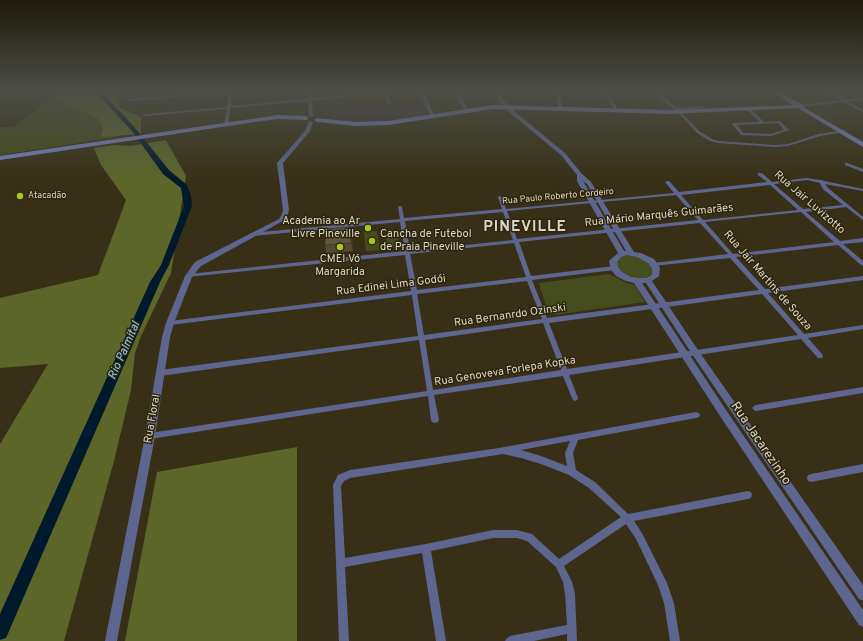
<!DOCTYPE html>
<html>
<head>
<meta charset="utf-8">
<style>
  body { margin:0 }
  canvas { display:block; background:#373016 }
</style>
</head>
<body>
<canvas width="863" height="641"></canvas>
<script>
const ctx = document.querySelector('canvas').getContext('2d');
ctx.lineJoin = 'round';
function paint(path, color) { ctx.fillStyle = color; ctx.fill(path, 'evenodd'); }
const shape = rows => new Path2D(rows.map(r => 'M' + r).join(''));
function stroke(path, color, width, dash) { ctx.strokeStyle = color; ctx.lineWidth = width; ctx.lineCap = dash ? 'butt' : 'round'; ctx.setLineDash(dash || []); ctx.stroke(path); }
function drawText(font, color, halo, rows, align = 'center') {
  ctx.font = font + ' Overpass,sans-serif'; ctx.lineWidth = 3; ctx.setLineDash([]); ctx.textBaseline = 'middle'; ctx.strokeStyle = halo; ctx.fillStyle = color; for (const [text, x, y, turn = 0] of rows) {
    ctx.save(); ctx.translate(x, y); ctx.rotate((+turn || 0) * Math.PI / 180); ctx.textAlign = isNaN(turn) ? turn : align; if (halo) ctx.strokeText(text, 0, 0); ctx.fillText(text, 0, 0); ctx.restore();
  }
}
const education = shape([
  [360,104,424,104,429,115,375,122,359,119,349,121,330,119,323,115,322,109]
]);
const green = shape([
  [52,98,97,118,103,127,102,137,117,135,117,137,0,155,0,127,14,127],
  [377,231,380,250,366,251,364,232],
  [398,233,400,248,388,249,386,235],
  [624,255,634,255,646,260,654,270,652,276,642,280,629,278,616,269,617,258],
  [609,274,627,283,635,285,645,302,555,315,548,312,539,283]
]);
const forest = shape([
  [62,91,116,91,115,100,119,103,118,107,141,117,141,134,101,137,103,127,97,118,52,98],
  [166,140,186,176,171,273,141,336,135,353,131,390,114,461,64,641,0,641,0,444,48,364,0,368,0,298,98,275,126,200,101,165,94,148,113,145,130,146],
  [297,447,297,641,125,641,157,472]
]);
const river = shape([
  [95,91,101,91,136,129,169,170,187,185,191,196,192,206,169,265,160,282,6,638,0,640,0,614,150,282,161,265,184,206,181,188,163,174,132,131,95,91]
]);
const minor = shape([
  [227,91,242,91,232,93,231,106,383,92,382,91,386,91,386,92,412,91,410,92,387,94,391,103,389,104,387,103,384,94,230,108,228,125,226,126,224,125,227,109,145,116,143,115,145,114,227,107,229,93,130,101,128,100,130,99,227,91],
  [419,91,423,91,435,117,434,118,431,117,419,91],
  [453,91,457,91,468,110,467,111,465,111,453,91],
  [556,91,560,91,562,110,559,109,556,91],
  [603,91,607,91,618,110,617,111,615,111,603,91],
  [651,91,655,91,677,108,703,106,703,108,702,108,679,110,699,131,712,139,718,141,774,145,788,144,819,134,844,130,846,131,844,132,820,136,788,146,774,147,718,143,710,141,697,133,679,113,651,91],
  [824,91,829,91,845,100,863,98,863,100,848,102,863,110,863,112,844,102,801,107,799,106,801,105,841,100,824,91],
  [746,107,748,107,764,122,780,121,789,130,771,136,741,135,732,124,733,123,760,122,746,109,746,107],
  [778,123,784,130,771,134,743,133,737,125,778,123],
  [845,163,847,163,863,169,863,172,845,165,845,163],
  [758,173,762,173,772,182,807,178,820,180,822,180,824,181,863,189,863,191,825,184,828,188,863,217,863,220,846,207,806,212,840,241,863,238,863,242,843,244,863,261,863,266,861,265,838,245,736,257,765,289,863,276,863,280,768,293,804,334,863,325,863,329,808,338,822,354,823,356,822,358,818,358,801,339,569,375,578,398,577,400,575,401,573,400,572,398,563,376,434,395,439,420,438,422,435,423,432,422,431,420,428,396,150,439,147,438,146,436,147,434,150,433,427,391,419,340,160,376,158,375,157,373,158,371,160,370,418,336,412,295,170,325,168,325,167,323,168,321,170,321,411,291,405,255,187,277,186,276,189,274,405,251,400,222,253,236,251,235,251,233,400,219,398,207,400,206,402,207,404,218,502,209,498,197,500,196,502,197,506,209,674,193,665,182,667,181,669,181,679,192,767,182,758,175,758,173],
  [807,180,820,183,821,186,824,190,843,205,803,209,774,184,807,180],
  [770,185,798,210,703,220,681,195,770,185],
  [676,195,698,220,517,239,507,211,676,195],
  [503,212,513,240,410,251,405,221,503,212],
  [801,212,834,242,733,254,705,222,801,212],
  [700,223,728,254,654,263,651,265,652,266,730,258,759,290,547,318,532,280,614,270,617,268,614,266,531,276,519,242,700,223],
  [514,243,526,277,417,290,410,254,514,243],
  [527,281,542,319,424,335,417,294,527,281],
  [762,294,798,335,567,369,549,323,762,294],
  [543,323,561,370,433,390,425,340,543,323],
  [863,387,863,393,756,411,754,410,752,408,754,406,756,405,863,387],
  [696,412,699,413,700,415,699,417,696,418,578,440,573,453,576,470,595,482,628,514,748,491,751,492,752,495,751,498,748,499,634,521,642,533,667,583,674,603,680,641,670,641,664,603,658,585,636,539,626,524,564,566,572,582,575,594,577,641,567,641,567,634,534,641,505,641,507,638,510,636,567,625,565,594,563,582,556,567,527,541,517,538,493,538,431,551,446,641,436,641,422,553,345,567,349,641,339,641,333,485,338,475,350,470,499,448,696,412],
  [570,441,565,453,567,466,541,456,521,450,570,441],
  [503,454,521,458,541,464,569,475,589,488,621,517,559,559,532,534,517,530,493,530,426,544,345,558,341,486,344,481,350,478,503,454],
  [863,464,863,472,811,482,808,481,807,478,808,475,811,474,863,464]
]);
const tertiary = shape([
  [307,91,311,91,313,116,311,117,309,116,307,91],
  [493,91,497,91,508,106,565,153,582,174,591,182,634,252,641,253,654,259,659,266,660,268,659,276,652,281,698,350,863,585,863,601,859,599,692,354,646,283,642,283,728,413,863,610,863,627,859,625,722,419,634,283,626,281,616,276,611,270,609,261,618,253,577,181,577,175,561,155,504,108,493,91],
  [583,181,587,184,626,251,624,251,583,181],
  [627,255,637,257,648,263,652,268,652,275,646,278,639,278,631,277,622,272,618,267,617,262,621,257,627,255],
  [309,121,313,122,310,131,283,163,289,210,287,216,283,221,201,266,192,277,174,323,170,337,155,436,117,641,105,641,145,436,162,337,166,323,185,276,195,262,279,219,281,216,283,210,277,163,305,131,309,121]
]);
const secondary = shape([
  [771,91,778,91,803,105,803,107,863,142,863,147,798,108,671,114,493,109,388,125,356,126,317,122,314,120,317,118,356,122,388,121,493,105,671,110,793,105,771,91],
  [278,115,306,116,309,118,306,120,278,119,262,121,0,160,0,156,278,115]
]);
const wall = shape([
  [350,227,353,251,327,254,325,245]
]);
const shadedWall = shape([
  [350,227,352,235,353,251,351,243]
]);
const building = shape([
  [350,227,351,243,325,245,326,229,350,227]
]);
const markers = [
  [20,196,4,"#a7c81f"],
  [368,228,4,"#a7c81f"],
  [372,241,4,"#a7c81f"],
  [340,247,4,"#a7c81f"]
];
const farPoinames = [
  ["Atacadão",28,196]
];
const farStreetnames = [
  ["Rua Paulo Roberto Cordeiro",558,197,-5]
];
const streetNames = [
  ["Rua Jair Luvizotto",809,203,41],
  ["Rua Mário Marquês Guimarães",659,216,-6],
  ["Rua Jair Martins de Souza",767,281,49],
  ["Rua Edinei Lima Godói",391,286,-7],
  ["Rua Bernanrdo Ozinski",510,316,-8],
  ["Rua Genoveva Forlepa Kopka",505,372,-9],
  ["Rua Floral",153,419,-80]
];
const poiNames = [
  ["Academia ao Ar",360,222],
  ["Livre Pineville",360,235],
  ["Cancha de Futebol",380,235,"left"],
  ["de Praia Pineville",380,248,"left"],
  ["CMEI Vó",340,260,"center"],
  ["Margarida",340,273,"center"]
];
const waterNames = [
  ["Rio Palmital",125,351,-66]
];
const nearStreetnames = [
  ["Rua Jacarezinho",760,444,56]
];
const districtNames = [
  ["PINEVILLE",525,228]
];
paint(education, '#41323e');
paint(green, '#454c1e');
paint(forest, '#5c6629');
paint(river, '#01192d');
paint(minor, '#5e658e');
paint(tertiary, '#5e658e');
paint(secondary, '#7882c3');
paint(wall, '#534b34');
paint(shadedWall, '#433d2b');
paint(building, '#60573d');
stroke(building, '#433d2b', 1);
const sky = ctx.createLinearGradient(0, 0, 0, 181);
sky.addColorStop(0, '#1e1a0c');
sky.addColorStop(0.5, '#4d4e47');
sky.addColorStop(1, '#4d4e4700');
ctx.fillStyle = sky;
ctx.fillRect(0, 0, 863, 181);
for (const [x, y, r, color] of markers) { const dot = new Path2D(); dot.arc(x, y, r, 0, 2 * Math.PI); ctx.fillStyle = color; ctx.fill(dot); stroke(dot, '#2d260c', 1.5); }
drawText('9px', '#dbd6c7', '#2d260c', farPoinames, 'left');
drawText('9px', '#dbd6c7', '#2d260c', farStreetnames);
drawText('11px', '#dbd6c7', '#2d260c', streetNames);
drawText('11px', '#dbd6c7', '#2d260c', poiNames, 'right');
drawText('italic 12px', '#90c6f9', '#2d260c', waterNames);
drawText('13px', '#dbd6c7', '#2d260c', nearStreetnames);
ctx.letterSpacing = '1px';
drawText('bold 15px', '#dbd6c7', '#2d260c', districtNames);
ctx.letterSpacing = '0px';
</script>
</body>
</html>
